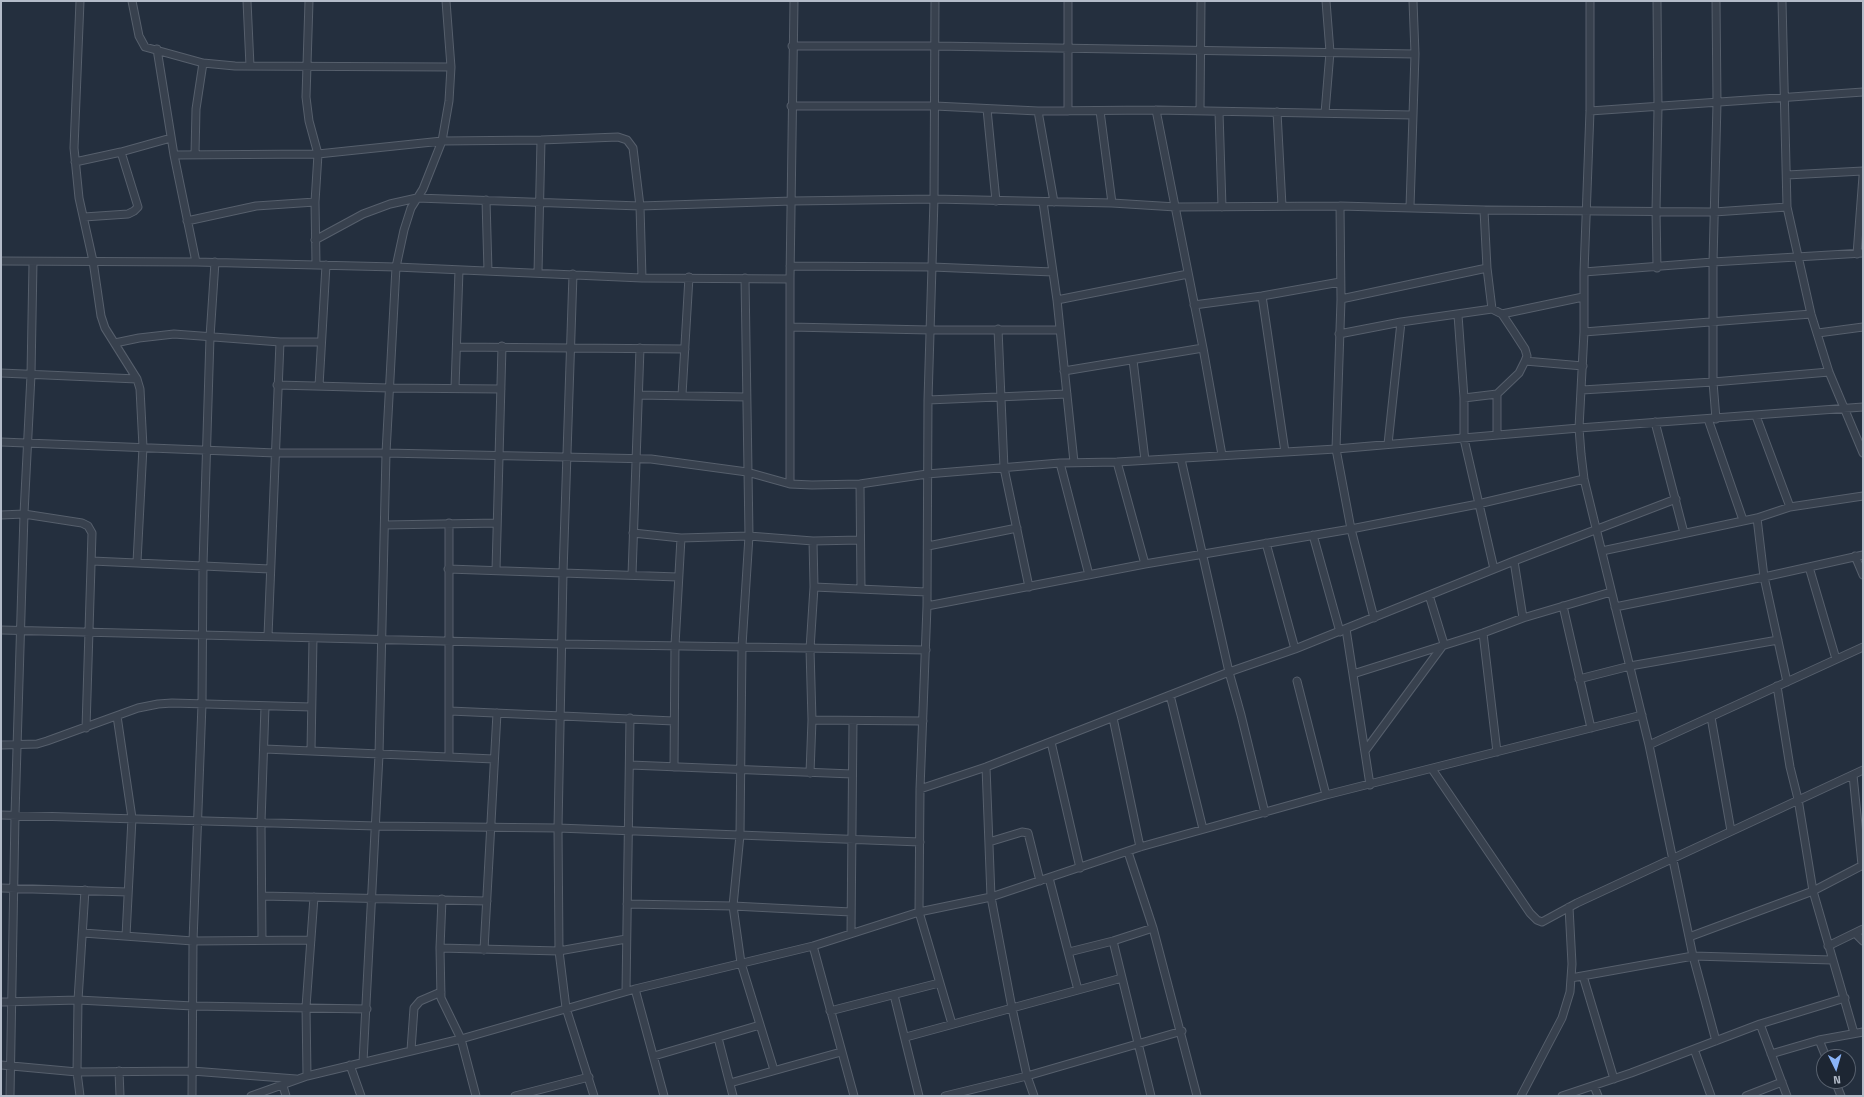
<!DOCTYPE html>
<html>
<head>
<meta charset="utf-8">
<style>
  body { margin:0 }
  #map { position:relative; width:1864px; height:1097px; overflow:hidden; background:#242f3e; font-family:"Titillium Web",sans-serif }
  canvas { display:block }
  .frame { position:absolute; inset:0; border:2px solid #b4bcc9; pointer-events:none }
  .north { position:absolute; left:1816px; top:1049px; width:40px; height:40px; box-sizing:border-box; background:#1d2633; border:1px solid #59626f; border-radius:50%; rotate:175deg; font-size:11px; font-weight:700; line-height:16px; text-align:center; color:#b4bcc9 }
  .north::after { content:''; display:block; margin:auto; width:14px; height:18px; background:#8ab4f8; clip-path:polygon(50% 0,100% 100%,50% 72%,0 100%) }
</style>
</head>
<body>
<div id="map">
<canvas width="1864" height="1097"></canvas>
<div class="frame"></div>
<div class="north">N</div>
</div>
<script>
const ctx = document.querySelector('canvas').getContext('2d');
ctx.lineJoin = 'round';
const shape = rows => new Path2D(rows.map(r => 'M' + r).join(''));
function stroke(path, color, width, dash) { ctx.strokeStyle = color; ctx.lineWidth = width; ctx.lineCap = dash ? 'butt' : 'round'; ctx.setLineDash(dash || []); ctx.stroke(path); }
const minor = shape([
  [80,1,74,148,79,198,93,261,101,316,105,328,137,379,140,389,143,447,137,562],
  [132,1,139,36,145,47,203,63,235,66,451,67],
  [247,1,250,66],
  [309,1,306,97,309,121,318,154,315,202,316,264],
  [935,1,934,199,928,400,927,606,920,789,919,912,952,1024],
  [1590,1,1590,111,1584,272,1584,332,1579,428,1581,454,1584,479,1649,745,1693,956,1716,1041],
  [1657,1,1658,108,1656,211,1657,268],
  [1716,1,1717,103,1713,262,1713,382,1716,419],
  [1782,1,1787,207,1811,314,1829,372,1863,453],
  [792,46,936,46,1415,54],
  [157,49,174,155,196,262],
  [791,106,935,106,1038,111,1156,110,1412,115],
  [987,109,996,201],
  [1156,110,1203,348,1222,455],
  [1038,111,1054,202],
  [1068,111,1068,1],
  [1100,111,1112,203],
  [1200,111,1201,1],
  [1590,111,1863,92],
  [1219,112,1222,207],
  [1277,112,1282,206],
  [1325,113,1330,52,1326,1],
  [195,154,196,109,203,63],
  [174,155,318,154,442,141,541,140,618,137,627,140,633,148,640,206,642,278],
  [75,162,121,152,171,138],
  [1787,175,1863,171],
  [486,200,488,271],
  [1043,202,1057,300,1074,462],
  [1340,206,1341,300,1336,449,1351,529,1374,618],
  [1410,207,1415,54,1413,1],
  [1484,210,1487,268,1492,309],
  [84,217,128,214,134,211,138,207,121,152],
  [187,221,256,206,315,202],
  [315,240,363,214,390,204,417,198,640,206,792,201,934,199,1112,203,1176,207,1340,206,1484,210,1714,212,1787,207],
  [1857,254,1863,176],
  [1,261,196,262,396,267,642,278,790,279],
  [790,266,932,267,1053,272],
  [1584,272,1713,262,1863,253],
  [538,273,541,140],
  [573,274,563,573,558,828,559,951,566,1008,594,1096],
  [745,278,749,536,742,646,740,835,733,906,741,963,774,1070],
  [1262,296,1285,452],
  [1341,299,1487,268],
  [1057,300,1188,274],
  [1194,305,1262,296,1340,282],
  [1502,314,1583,297],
  [1458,315,1464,398,1464,439,1494,569],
  [790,327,930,330,1059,330],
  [998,329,1004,468,1029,587],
  [1584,332,1811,314],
  [1818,333,1863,327],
  [1339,334,1401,322,1492,309,1502,314,1514,332,1525,349,1527,356,1525,361],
  [115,343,139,338,174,334,280,342,321,342],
  [457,347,685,349],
  [1133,360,1145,460],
  [1064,371,1203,348],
  [1,373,137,379],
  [277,385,389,388,501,389],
  [319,386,326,265],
  [455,388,459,270],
  [1582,390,1713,382,1829,372],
  [639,395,746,397],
  [682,395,689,277],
  [1464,398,1497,394],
  [928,400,1067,394],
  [1756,416,1790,507],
  [1708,419,1743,520],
  [1655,422,1684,533],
  [1497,434,1497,394,1519,373,1525,361,1583,366],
  [1,442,276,453,386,453,651,459,747,472,790,484,812,485,860,484,927,474,1060,463,1117,462,1336,449,1579,428,1863,407],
  [1388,444,1401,322],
  [1181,459,1229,672,1241,715,1265,813],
  [1117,462,1145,564],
  [1060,463,1089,575],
  [790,484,790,279,794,1],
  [860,484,861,589],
  [1,515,24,514,82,523,88,526,92,533,86,728],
  [1757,518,1764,577,1787,682],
  [449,523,449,757],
  [385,525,497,523],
  [633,533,681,538,749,536,813,541,860,540],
  [1313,535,1340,632],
  [1266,543,1295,649],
  [928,546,1017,528],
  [1602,551,1757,518,1790,507,1863,496],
  [1855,556,1863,575],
  [92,561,270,569],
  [1514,561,1523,618],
  [1809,567,1836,659],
  [448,569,678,577],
  [496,570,502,346],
  [632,575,640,348],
  [814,587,927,592],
  [927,606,1145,564,1351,529,1478,504,1584,479],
  [1563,606,1591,728],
  [1615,607,1764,577,1863,555],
  [1346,629,1370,785],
  [1,630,562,644,926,650],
  [1483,633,1497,752],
  [268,636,280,342],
  [1353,674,1483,633,1523,618,1611,592],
  [1579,679,1630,666,1778,640],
  [1297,681,1326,795],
  [1777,686,1790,767,1798,799,1813,891,1854,1033],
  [1170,695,1203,829],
  [450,711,674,721],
  [117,716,132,818,126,936],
  [1711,717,1731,831],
  [1113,718,1140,847],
  [812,720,923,721],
  [1051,742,1080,868],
  [1,745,37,744,47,741,138,708,158,704,172,703,311,707],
  [1649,745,1863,647],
  [265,749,494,759],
  [311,751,313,638],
  [1365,751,1444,644,1429,595],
  [630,765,852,774],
  [674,767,675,645,681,538],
  [986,767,991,897,1012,1008,1027,1076,1034,1096],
  [1432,769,1530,913,1537,920,1542,922,1577,903,1863,770],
  [810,773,812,720,810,649,814,587,813,541],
  [1853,775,1862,865],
  [920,789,986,767,1229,672,1295,649,1514,561,1676,499],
  [1,815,376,826,558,828,920,842],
  [989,842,1022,832,1028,833,1040,881],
  [1128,852,1153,928,1197,1096],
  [1049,878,1078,990],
  [1,888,128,892],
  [262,896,487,901],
  [442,899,440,948,441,998,461,1039,476,1096],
  [627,904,733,906,851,912],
  [83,933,193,941,311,940],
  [851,933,853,721],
  [1855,933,1863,941],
  [1689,937,1813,891,1863,865],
  [262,940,261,822,265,707],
  [1113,941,1151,1096],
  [813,946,854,1096],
  [1828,946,1863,929],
  [440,948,559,951,626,939],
  [484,950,497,713],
  [1069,952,1113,941,1153,928],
  [1583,976,1614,1079],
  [1571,978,1693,956,1832,960],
  [635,989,664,1096],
  [626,991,630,718],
  [894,995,919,1096],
  [1,1002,78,1000,193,1006,367,1009],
  [830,1011,939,983],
  [1760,1024,1787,1096],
  [906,1037,1122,978],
  [718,1038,733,1096],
  [1819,1040,1826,1057],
  [1694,1049,1711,1096],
  [411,1050,414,1008,420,1001,441,992],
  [1771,1054,1819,1040,1863,1032],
  [654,1056,760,1025],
  [363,1062,379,755,386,453,396,267,404,230,411,208,423,189,442,141,449,101,451,67,446,1],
  [1,1065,77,1072,192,1071,296,1079],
  [350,1065,361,1096],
  [119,1071,120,1096],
  [307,1076,306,1007,314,897],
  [1835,1081,1841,1096],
  [730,1083,841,1052],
  [283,1086,286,1096],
  [1594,1086,1598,1096],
  [10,1096,15,815,24,514,31,375,33,262],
  [80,1096,77,1072,78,1000,85,890],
  [192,1096,193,941,202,704,203,565,210,337,215,262],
  [251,1096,307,1076,461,1039,635,989,813,946,919,912,991,897,1140,847,1326,795,1642,715],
  [515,1096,589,1077],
  [945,1096,1027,1076,1182,1031],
  [1521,1096,1562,1018,1570,992,1572,964,1569,907],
  [1562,1096,1631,1073,1760,1024,1845,998],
  [1746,1096,1782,1082]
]);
stroke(minor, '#565f6c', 9);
stroke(minor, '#38414e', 7);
</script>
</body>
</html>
